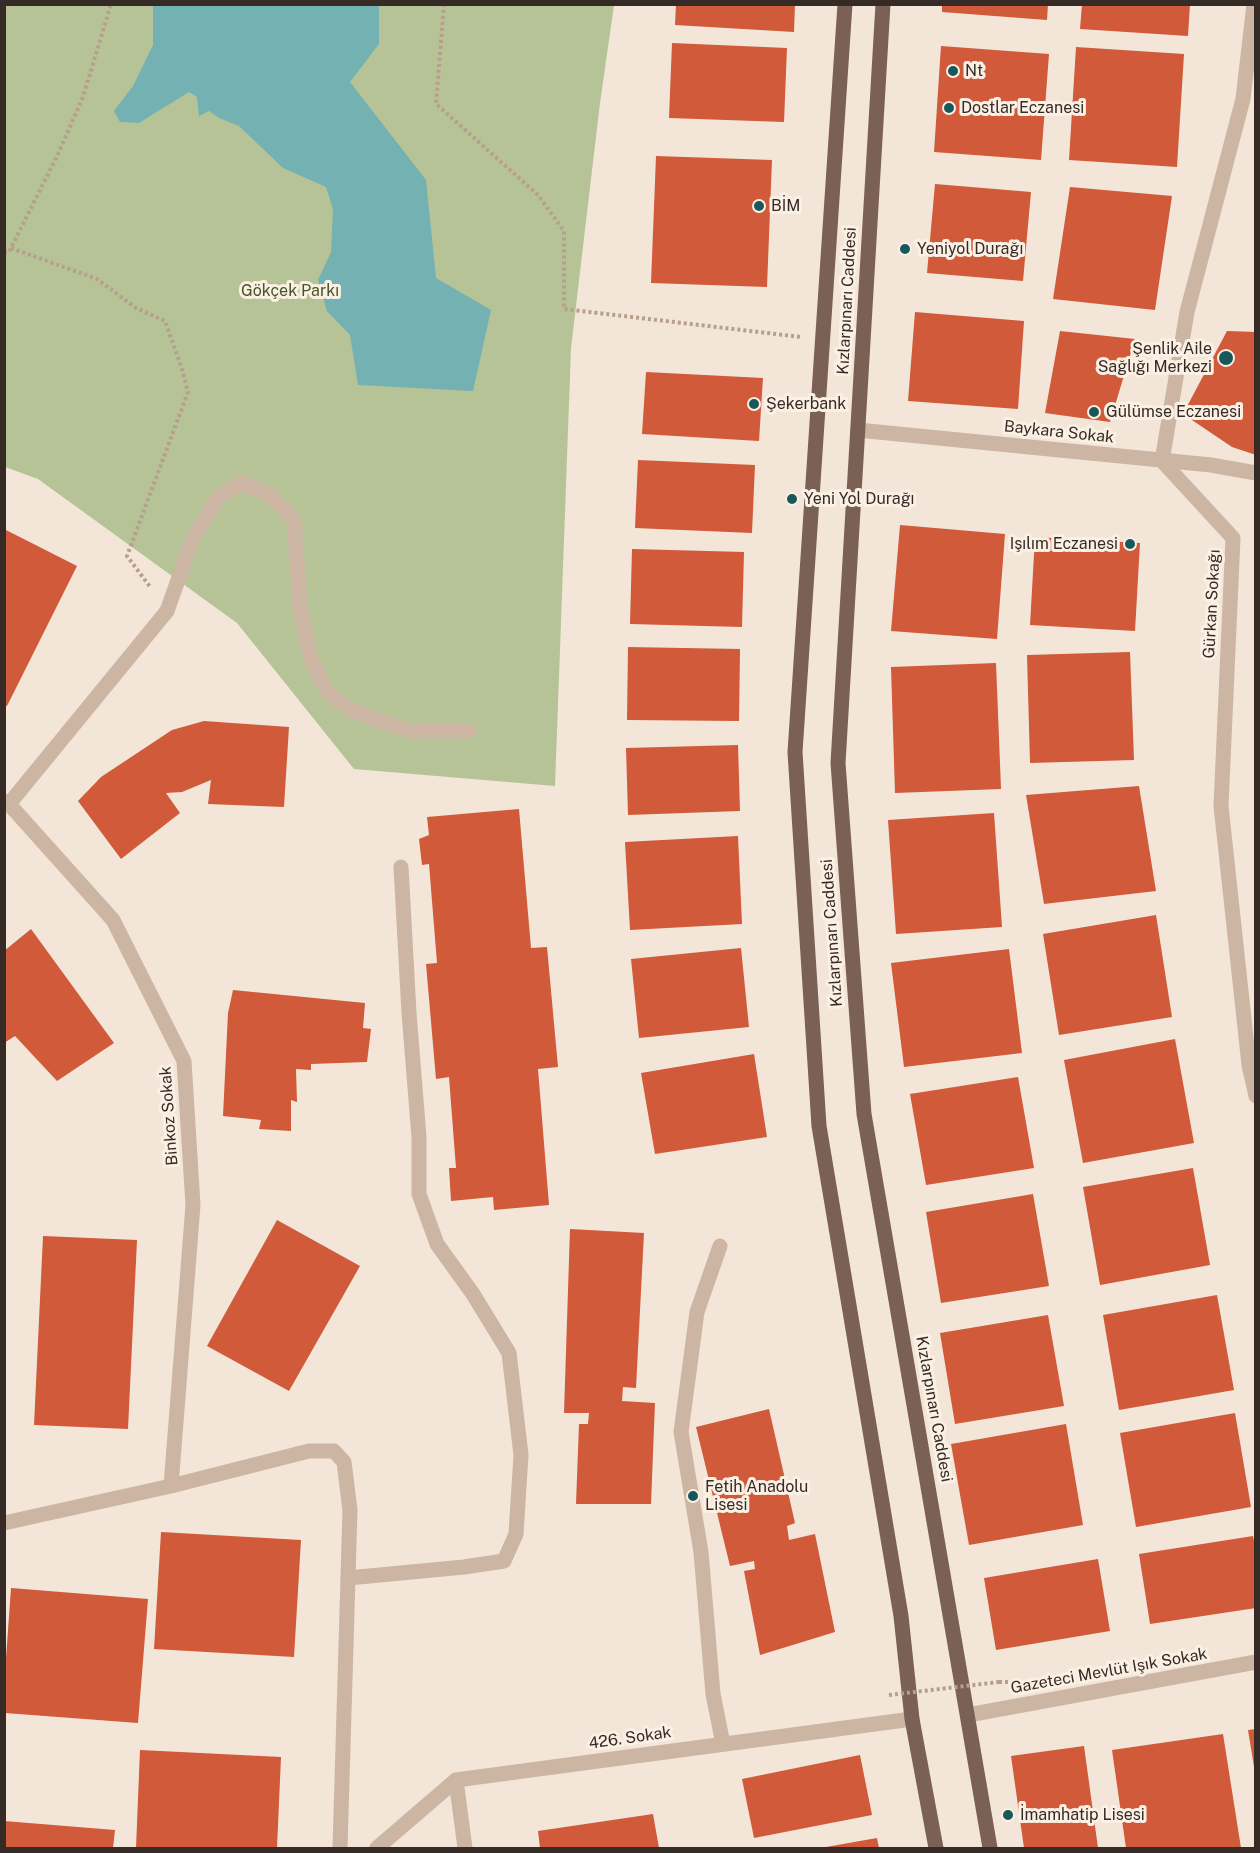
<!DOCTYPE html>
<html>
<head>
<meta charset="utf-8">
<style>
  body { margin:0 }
  #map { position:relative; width:1260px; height:1853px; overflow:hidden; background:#f3e5d8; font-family:"Public Sans",sans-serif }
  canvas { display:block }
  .frame { position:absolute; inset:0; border:6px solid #362a26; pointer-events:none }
</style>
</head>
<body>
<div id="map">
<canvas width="1260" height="1853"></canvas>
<div class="frame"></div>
</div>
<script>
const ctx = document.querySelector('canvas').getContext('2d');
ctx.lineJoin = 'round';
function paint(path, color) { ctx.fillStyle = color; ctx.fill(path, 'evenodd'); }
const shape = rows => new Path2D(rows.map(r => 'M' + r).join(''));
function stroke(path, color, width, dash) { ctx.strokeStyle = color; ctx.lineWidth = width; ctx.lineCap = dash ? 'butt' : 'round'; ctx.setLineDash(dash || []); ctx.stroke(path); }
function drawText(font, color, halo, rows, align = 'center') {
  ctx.font = font + ' "Public Sans",sans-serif'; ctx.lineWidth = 6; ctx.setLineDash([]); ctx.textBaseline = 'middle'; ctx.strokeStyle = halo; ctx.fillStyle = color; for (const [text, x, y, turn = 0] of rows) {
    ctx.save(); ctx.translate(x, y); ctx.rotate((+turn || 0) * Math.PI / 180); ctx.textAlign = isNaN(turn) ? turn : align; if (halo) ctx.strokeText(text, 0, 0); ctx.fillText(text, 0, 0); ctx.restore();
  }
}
const green = shape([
  [5,5,614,5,600,103,571,348,555,786,354,769,237,623,38,479,5,467]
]);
const water = shape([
  [153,5,379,5,379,44,350,82,426,180,436,278,491,310,473,391,358,385,350,335,327,311,318,280,331,252,333,209,326,187,283,168,239,126,219,118,209,111,199,116,197,97,189,92,139,123,120,122,114,111,133,86,153,45]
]);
const building = shape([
  [676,4,795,4,794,32,675,25],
  [942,4,1048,4,1047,20,942,12],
  [1082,4,1190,4,1188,36,1080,29],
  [672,43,787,48,784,122,669,118],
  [941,46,1049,54,1041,160,934,152],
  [1076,47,1184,54,1177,167,1069,160],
  [656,156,772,160,767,287,651,283],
  [935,184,1031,192,1023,281,927,273],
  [1070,187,1172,196,1155,310,1053,299],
  [915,312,1024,321,1018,409,908,401],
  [1060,331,1135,339,1110,422,1045,413],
  [1227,331,1256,332,1256,455,1232,447,1183,414],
  [646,372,763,378,759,441,642,434],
  [638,460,755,465,752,533,635,528],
  [900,525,1005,534,997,639,891,631],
  [4,529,77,566,7,706,4,705],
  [1035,537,1140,543,1135,631,1030,625],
  [632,549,744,552,742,627,630,624],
  [628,647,740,649,739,721,627,720],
  [1130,652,1134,760,1030,763,1027,655],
  [996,663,1001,789,895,793,891,667],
  [204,721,289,727,284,807,208,804,211,780,182,792,166,793,180,813,121,859,78,801,101,777,172,730],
  [738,745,740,811,628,815,626,748],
  [1139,786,1156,891,1044,904,1026,795],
  [519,809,531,948,547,947,558,1067,538,1069,549,1205,494,1210,493,1197,451,1201,449,1168,456,1168,449,1077,436,1079,426,964,437,963,429,864,422,865,419,839,429,835,427,817],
  [994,813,1002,927,896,934,888,820],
  [738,836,742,924,630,930,625,842],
  [1156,915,1172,1017,1059,1035,1043,934],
  [31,929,114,1043,57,1081,15,1036,4,1043,4,951],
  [741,948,749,1027,639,1038,631,959],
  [1009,949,1022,1053,904,1067,891,963],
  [233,990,365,1003,363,1028,371,1029,367,1062,311,1064,311,1070,296,1069,297,1102,291,1100,291,1131,259,1129,261,1120,223,1116,228,1013],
  [1175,1039,1194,1143,1083,1163,1064,1060],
  [754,1054,767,1137,655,1154,641,1073],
  [1018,1077,1034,1168,926,1185,910,1094],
  [1193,1168,1210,1265,1100,1285,1083,1187],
  [1033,1194,1049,1286,941,1303,926,1212],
  [277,1220,360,1266,289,1391,207,1346],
  [570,1229,644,1233,636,1388,623,1387,622,1401,655,1403,651,1504,576,1504,579,1424,588,1424,589,1413,564,1413],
  [43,1236,137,1240,128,1429,34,1425],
  [1217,1295,1234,1390,1119,1410,1103,1315],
  [1048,1315,1064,1406,955,1424,940,1333],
  [769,1409,795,1523,787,1526,789,1540,815,1534,835,1632,760,1655,744,1571,755,1569,754,1561,730,1566,696,1427],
  [1235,1413,1251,1507,1136,1527,1120,1433],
  [1066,1424,1083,1525,969,1545,951,1444],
  [161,1532,301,1540,294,1657,154,1649],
  [1253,1536,1256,1550,1256,1608,1150,1624,1139,1554],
  [1098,1559,1110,1631,996,1650,984,1578],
  [11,1588,148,1599,138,1723,5,1713,5,1672],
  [1256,1729,1256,1767,1254,1767,1248,1730],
  [1223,1734,1241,1848,1126,1848,1112,1750],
  [1084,1746,1098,1848,1024,1848,1011,1756],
  [140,1750,281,1757,277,1848,136,1848],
  [860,1755,872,1815,754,1838,742,1779],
  [653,1814,659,1848,540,1848,538,1831],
  [4,1821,115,1830,113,1848,4,1848],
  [877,1838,879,1848,826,1848,826,1847]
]);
const path = shape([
  [444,4,436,104,538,195,564,231,564,309,801,337],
  [11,248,97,279,136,308,165,321,182,369,188,392,127,556,151,588],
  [4,253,8,253,11,248,58,154,83,97,111,4],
  [999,1682,1010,1682]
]);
const lane = shape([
  [167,611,193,538,219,496,242,483,270,495,294,520,300,606,310,657,327,692,351,710,410,731,469,731],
  [720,1246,697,1312,681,1432,701,1552,713,1694,723,1744],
  [348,1578,464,1567,504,1561,516,1534,521,1455,509,1353,473,1294,437,1244,419,1194,419,1137,409,1013,401,867]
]);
const street = shape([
  [1254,4,1243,99,1187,312,1162,461,1233,538,1221,806,1249,1065,1256,1096],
  [858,430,1211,465,1256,473],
  [4,801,9,804,113,920,184,1061,193,1205,171,1486],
  [9,804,167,611],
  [4,1523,171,1486,309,1451,334,1451,344,1462,350,1510,340,1848],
  [968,1715,1256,1662],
  [456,1780,465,1848],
  [377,1848,456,1780,912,1719]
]);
const primary = shape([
  [845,4,795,752,819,1126,901,1616,912,1719,936,1848],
  [883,4,838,763,864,1114,990,1848]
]);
const pathBridge = shape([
  [889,1695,999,1682]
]);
const markers = [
  [953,71,6,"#18585b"],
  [949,108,6,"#18585b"],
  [759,206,6,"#18585b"],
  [905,249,6,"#18585b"],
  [1226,358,8,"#18585b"],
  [754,404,6,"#18585b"],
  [1094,412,6,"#18585b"],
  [792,499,6,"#18585b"],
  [1130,544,6,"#18585b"],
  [693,1496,6,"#18585b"],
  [1008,1815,6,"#18585b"]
];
const poiNames = [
  ["Nt",965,71],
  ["Dostlar Eczanesi",961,108],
  ["BİM",771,206],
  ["Yeniyol Durağı",917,249],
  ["Şenlik Aile",1212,349,"right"],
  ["Sağlığı Merkezi",1212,367,"right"],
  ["Şekerbank",766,404],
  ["Gülümse Eczanesi",1106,412],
  ["Yeni Yol Durağı",804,499],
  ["Işılım Eczanesi",1118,544,"right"],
  ["Fetih Anadolu",705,1487],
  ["Lisesi",705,1505],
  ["İmamhatip Lisesi",1020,1815]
];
const parkNames = [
  ["Gökçek Parkı",290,291]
];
const streetNames = [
  ["Kızlarpınarı Caddesi",847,301,-87],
  ["Baykara Sokak",1059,432,6],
  ["Gürkan Sokağı",1212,604,-87],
  ["Kızlarpınarı Caddesi",832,933,-94],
  ["Binkoz Sokak",169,1116,-94],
  ["Kızlarpınarı Caddesi",934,1409,80],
  ["Gazeteci Mevlüt Işık Sokak",1109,1671,-10],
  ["426. Sokak",630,1738,-8]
];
paint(green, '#b5c397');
paint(water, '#74b1b2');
paint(building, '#d05a39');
stroke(path, '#b89e8d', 4, [3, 3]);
stroke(lane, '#ccb5a3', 15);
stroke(street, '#ccb5a3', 15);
stroke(primary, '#7a6055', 15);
stroke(pathBridge, '#b89e8d', 4, [3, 3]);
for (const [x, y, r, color] of markers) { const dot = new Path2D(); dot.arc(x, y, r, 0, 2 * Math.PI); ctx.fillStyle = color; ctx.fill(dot); stroke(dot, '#fbf0e4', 2); }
drawText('16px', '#362a26', '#fbf0e4', poiNames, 'left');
drawText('16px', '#465627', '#fbf0e4', parkNames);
drawText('16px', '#362a26', '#fbf0e4', streetNames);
</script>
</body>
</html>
